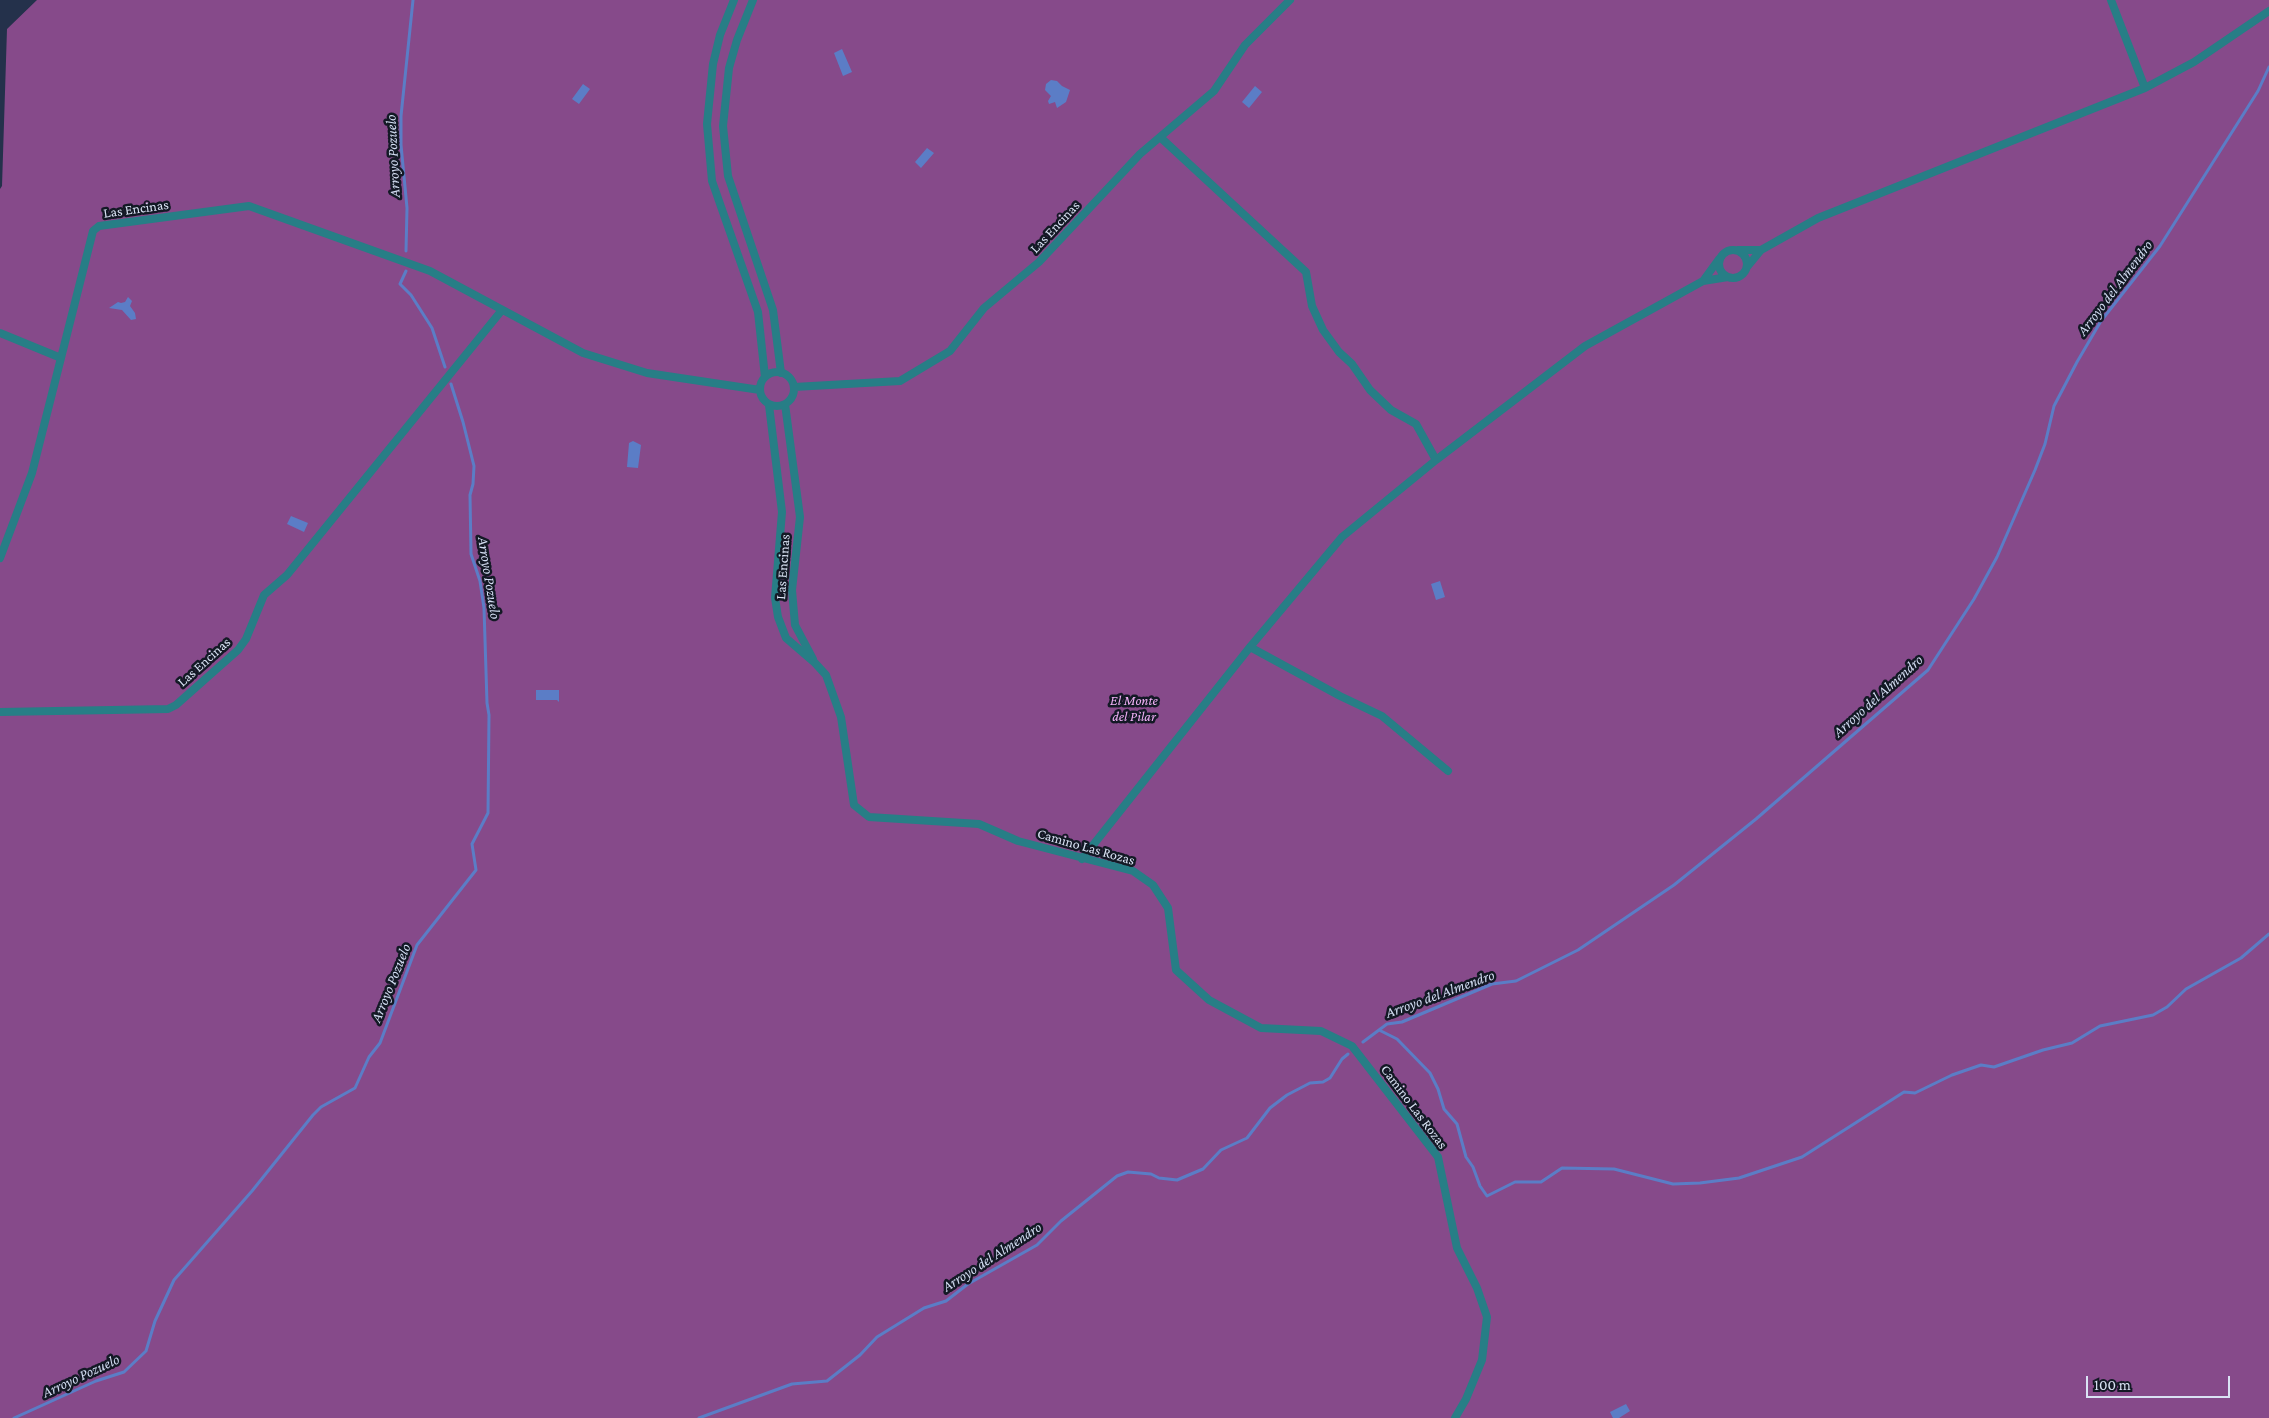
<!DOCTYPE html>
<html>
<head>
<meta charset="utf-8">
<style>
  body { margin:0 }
  #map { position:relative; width:2269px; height:1418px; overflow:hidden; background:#24314b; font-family:"Crimson Pro",serif }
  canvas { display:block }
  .scale { position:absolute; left:2086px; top:1376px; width:144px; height:22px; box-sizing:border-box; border:2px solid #dae3f4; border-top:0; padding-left:6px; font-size:15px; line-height:18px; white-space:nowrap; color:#dae3f4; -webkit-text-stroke:4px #131925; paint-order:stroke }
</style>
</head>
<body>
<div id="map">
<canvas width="2269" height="1418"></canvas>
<div class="scale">100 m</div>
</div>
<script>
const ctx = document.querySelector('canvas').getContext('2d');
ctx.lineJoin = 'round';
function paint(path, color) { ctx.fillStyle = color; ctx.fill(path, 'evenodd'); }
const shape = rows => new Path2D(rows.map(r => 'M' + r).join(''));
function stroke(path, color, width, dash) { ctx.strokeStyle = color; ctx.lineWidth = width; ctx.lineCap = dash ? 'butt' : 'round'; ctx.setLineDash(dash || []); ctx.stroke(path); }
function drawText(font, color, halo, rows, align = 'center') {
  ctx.font = font + ' "Crimson Pro",serif'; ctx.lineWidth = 5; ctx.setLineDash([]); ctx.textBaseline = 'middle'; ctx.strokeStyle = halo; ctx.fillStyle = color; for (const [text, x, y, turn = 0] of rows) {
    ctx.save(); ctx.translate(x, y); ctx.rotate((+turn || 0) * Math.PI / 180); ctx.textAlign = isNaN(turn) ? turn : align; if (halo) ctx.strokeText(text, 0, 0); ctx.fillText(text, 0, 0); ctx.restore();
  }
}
const forest = shape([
  [37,0,2269,0,2269,1418,0,1418,0,189,2,186,7,29]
]);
const water = shape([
  [842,49,852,72,843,76,834,53],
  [1051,80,1057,81,1062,86,1070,90,1066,102,1057,108,1055,102,1049,104,1048,101,1051,96,1045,90,1046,84],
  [583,84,590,89,579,104,572,99],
  [1255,86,1262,92,1249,108,1242,102],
  [927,148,934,153,921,168,915,162],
  [128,297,132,301,130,306,135,313,136,319,131,320,122,310,109,308,118,302,121,303,125,302],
  [633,441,641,445,638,468,627,467,629,443],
  [291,516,308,523,304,532,287,524],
  [1440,581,1445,597,1436,600,1431,584],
  [536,690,559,690,559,702,557,700,536,700],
  [1626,1404,1630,1411,1619,1418,1613,1418,1610,1412]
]);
const stream = shape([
  [406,251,407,208,401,145,401,116,413,0],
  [406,271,400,284,411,295,432,328,445,367],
  [1379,1030,1397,1039,1430,1073,1438,1089,1444,1109,1457,1124,1466,1157,1473,1167,1480,1186,1487,1196,1515,1182,1541,1182,1562,1168,1614,1169,1673,1184,1700,1183,1739,1178,1802,1157,1904,1092,1915,1093,1952,1075,1981,1065,1994,1067,2043,1050,2072,1043,2100,1026,2153,1015,2167,1007,2186,989,2241,958,2269,934],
  [1363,1042,1387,1024,1402,1022,1492,984,1516,981,1578,950,1674,885,1756,819,1928,670,1974,599,1997,557,2035,470,2045,444,2054,406,2077,362,2101,321,2160,246,2258,91,2269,67],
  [14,1418,96,1381,124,1372,146,1351,155,1321,174,1280,252,1191,313,1115,321,1107,355,1088,369,1057,380,1043,417,945,476,870,472,844,488,813,489,715,487,703,484,608,480,581,471,554,470,495,473,484,474,466,463,422,451,384],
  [699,1418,792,1384,827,1381,860,1355,877,1337,924,1308,946,1301,968,1284,1037,1245,1061,1221,1117,1176,1128,1172,1151,1174,1159,1178,1177,1180,1203,1169,1221,1150,1247,1138,1270,1108,1287,1095,1310,1083,1323,1082,1330,1078,1342,1059,1348,1054]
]);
const minor = shape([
  [734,0,720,35,713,64,707,124,712,181,758,312,765,377],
  [753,0,737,40,729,68,723,126,728,176,773,310,781,373],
  [2111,0,2145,88],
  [1160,137,1306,272,1312,306,1323,330,1339,352,1352,364,1370,390,1391,410,1416,424,1436,460],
  '1719 264a14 14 0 1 1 28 0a14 14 0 1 1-28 0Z',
  [1738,250,1761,250],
  [1747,267,1761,250,1818,218,2145,88,2194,62,2269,11],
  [1703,281,1719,259],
  [0,333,61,358],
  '760 389a17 17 0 1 1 34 0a17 17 0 1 1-34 0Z',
  [794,387,900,381,950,351,984,308,1039,262,1140,154,1214,91,1245,45,1290,0],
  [785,404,800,517,792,590,795,625,813,659],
  [769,405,782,512,775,598,778,617,786,638,815,663,826,675,841,717,854,805,869,817,979,824,1018,841,1133,871,1153,885,1168,908,1176,970,1209,1000,1261,1028,1321,1031,1352,1046,1438,1157,1457,1248,1477,1288,1487,1317,1482,1360,1466,1399,1455,1418],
  [0,558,32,473,93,231,99,226,249,206,430,271,583,353,647,373,760,390],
  [1250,647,1340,696,1382,716,1448,771],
  [0,712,168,709,176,705,238,650,246,639,264,595,287,575,502,310],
  [1082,859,1250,647,1342,537,1436,460,1585,346,1703,281,1728,277]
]);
const streetNames = [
  ["Las Encinas",136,209,-8],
  ["Las Encinas",1055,227,-47],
  ["Las Encinas",783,567,-86],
  ["Las Encinas",204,662,-42],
  ["Camino Las Rozas",1086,847,16],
  ["Camino Las Rozas",1414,1107,53]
];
const parkNames = [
  ["El Monte",1134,701],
  ["del Pilar",1134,717]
];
const waterNames = [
  ["Arroyo Pozuelo",393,156,-93],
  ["Arroyo del Almendro",2115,288,-53],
  ["Arroyo Pozuelo",489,578,81],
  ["Arroyo del Almendro",1878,696,-42],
  ["Arroyo Pozuelo",391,983,-68],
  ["Arroyo del Almendro",1440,994,-20],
  ["Arroyo del Almendro",992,1257,-33],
  ["Arroyo Pozuelo",81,1376,-25]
];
paint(forest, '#864a8a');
paint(water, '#5b7dc6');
stroke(stream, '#5b7dc6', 3);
stroke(minor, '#277e86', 8);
drawText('14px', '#dae3f4', '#131925', streetNames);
drawText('italic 14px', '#f2b0f7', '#131925', parkNames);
drawText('italic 15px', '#d3ddf2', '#131925', waterNames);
</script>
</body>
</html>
